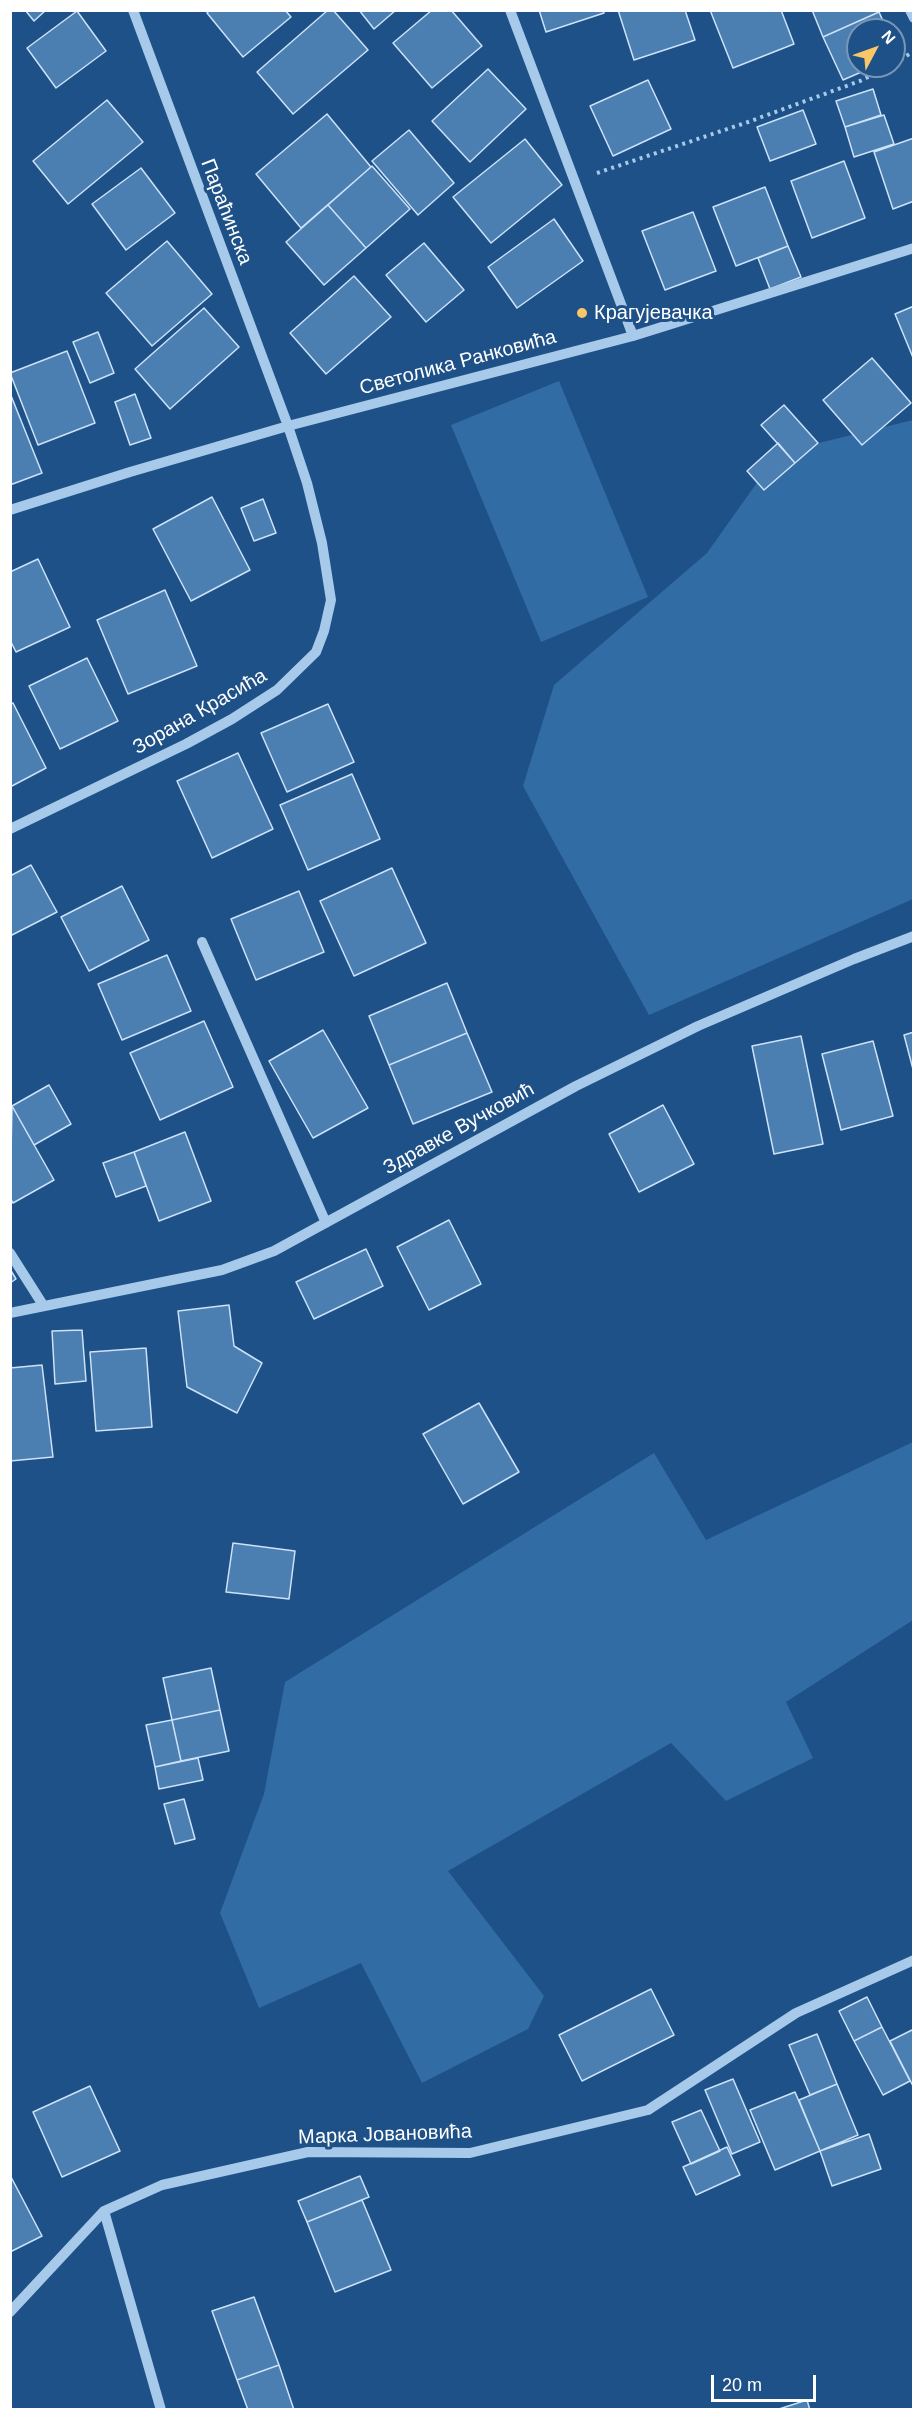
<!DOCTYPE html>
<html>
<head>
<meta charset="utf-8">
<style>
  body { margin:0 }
  #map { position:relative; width:924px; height:2420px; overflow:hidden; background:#1e5187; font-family:Helvetica,sans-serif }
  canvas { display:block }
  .frame { position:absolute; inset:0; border:12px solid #fff; pointer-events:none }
  .north { position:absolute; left:846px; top:18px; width:60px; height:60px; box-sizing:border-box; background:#1e5187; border:2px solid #7897b7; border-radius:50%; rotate:49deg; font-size:16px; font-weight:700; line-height:24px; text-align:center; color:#fff }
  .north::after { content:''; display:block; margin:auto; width:21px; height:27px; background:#f9c767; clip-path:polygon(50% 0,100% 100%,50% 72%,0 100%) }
  .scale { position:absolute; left:711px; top:2375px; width:105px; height:27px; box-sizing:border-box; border:3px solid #fff; border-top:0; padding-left:8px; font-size:18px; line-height:21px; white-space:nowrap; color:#fff; -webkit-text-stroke:4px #1e5187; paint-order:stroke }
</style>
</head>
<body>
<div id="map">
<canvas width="924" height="2420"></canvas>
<div class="frame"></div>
<div class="north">N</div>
<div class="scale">20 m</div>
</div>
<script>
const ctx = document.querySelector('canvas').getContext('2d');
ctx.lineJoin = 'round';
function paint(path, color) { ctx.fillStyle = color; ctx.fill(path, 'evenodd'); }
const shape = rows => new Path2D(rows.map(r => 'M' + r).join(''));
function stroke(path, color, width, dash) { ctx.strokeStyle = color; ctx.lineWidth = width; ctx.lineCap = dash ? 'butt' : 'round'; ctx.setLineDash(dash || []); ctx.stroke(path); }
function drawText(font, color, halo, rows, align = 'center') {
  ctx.font = font + ' Helvetica,sans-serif'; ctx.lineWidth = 6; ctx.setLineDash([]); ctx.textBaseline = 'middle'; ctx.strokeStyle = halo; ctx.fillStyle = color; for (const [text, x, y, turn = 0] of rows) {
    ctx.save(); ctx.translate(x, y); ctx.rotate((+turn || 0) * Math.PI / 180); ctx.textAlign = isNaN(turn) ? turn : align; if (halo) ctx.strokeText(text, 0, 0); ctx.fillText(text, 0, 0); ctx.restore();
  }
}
const green = shape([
  [559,381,648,597,541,642,451,425],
  [913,420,913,899,649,1015,523,786,554,685,707,553,778,453],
  [913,1442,913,1620,786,1702,813,1758,726,1801,671,1743,448,1871,544,1996,528,2029,422,2083,361,1963,259,2008,220,1913,264,1794,285,1682,654,1453,706,1540]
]);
const building = shape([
  [25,10,46,10,34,21,25,10],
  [210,10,285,10,291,17,243,57,207,13,210,10],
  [328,10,333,10,368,50,293,114,257,72,328,10],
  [359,10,396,10,374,29,359,10],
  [432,10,451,10,482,46,432,88,393,43,432,10],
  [539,10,603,10,604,13,546,32,539,10],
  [618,10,685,10,695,40,634,60,618,10],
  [710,10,781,10,794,44,733,68,710,10],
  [812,10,878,10,879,12,823,37,812,10],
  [77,11,106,51,56,88,27,48,77,11],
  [879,12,887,30,858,30,858,66,875,66,843,80,823,37,879,12],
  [488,69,526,109,470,162,432,121,488,69],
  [648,80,671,129,613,156,590,106,648,80],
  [873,89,881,115,845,127,836,101,873,89],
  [107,100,143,142,68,204,33,161,107,100],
  [803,110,816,144,770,161,757,127,803,110],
  [327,114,371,167,301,228,256,174,327,114],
  [884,115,894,144,854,157,845,127,884,115],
  [409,130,454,183,418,215,372,161,409,130],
  [914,138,914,201,893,209,874,152,914,138],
  [525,139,562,185,491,243,453,197,525,139],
  [844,161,865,218,812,238,791,181,844,161],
  [372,166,410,209,366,248,328,205,372,166],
  [141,168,175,213,126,250,92,204,141,168],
  [765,187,788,246,736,266,713,207,765,187],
  [328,205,366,248,324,285,286,242,328,205],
  [693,212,716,271,665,290,642,231,693,212],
  [554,219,583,261,517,308,488,267,554,219],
  [167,241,212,294,152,346,106,293,167,241],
  [424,243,464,290,426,322,386,275,424,243],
  [788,246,801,277,770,289,758,258,788,246],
  [354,276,391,317,326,374,290,333,354,276],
  [914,306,914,360,895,314,914,306],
  [204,308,239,347,170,409,135,369,204,308],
  [98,332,114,373,90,383,73,342,98,332],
  [67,351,95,423,38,445,10,373,67,351],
  [872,358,911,403,862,445,823,400,872,358],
  [10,393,42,473,10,485,10,393],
  [135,394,151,438,130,445,115,402,135,394],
  [784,405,818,443,795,463,761,425,784,405],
  [778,443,795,463,764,490,747,471,778,443],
  [212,497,250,570,191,601,153,529,212,497],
  [263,499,276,533,254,541,241,508,263,499],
  [38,559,70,627,16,652,10,640,10,572,38,559],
  [165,590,197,666,128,694,97,620,165,590],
  [87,658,118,721,60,749,29,686,87,658],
  [13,703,46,768,10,787,10,704,13,703],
  [328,704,354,762,287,792,261,733,328,704],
  [238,753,273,829,212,858,177,781,238,753],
  [352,774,380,839,308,870,280,805,352,774],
  [31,865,57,912,10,936,10,876,31,865],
  [392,868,426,943,354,976,320,901,392,868],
  [122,886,149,940,89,971,61,917,122,886],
  [299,891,324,952,256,980,231,919,299,891],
  [167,955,191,1011,122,1040,98,984,167,955],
  [447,983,467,1033,389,1065,369,1016,447,983],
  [204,1021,233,1087,160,1120,130,1053,204,1021],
  [323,1030,368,1108,313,1138,269,1061,323,1030],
  [914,1032,914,1073,904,1035,914,1032],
  [467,1033,492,1092,413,1124,389,1065,467,1033],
  [801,1036,823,1144,774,1154,752,1046,801,1036],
  [873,1041,893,1116,841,1130,822,1054,873,1041],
  [49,1085,71,1124,34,1145,12,1106,49,1085],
  [663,1105,694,1164,639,1192,609,1134,663,1105],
  [12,1106,54,1180,13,1203,10,1198,12,1106],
  [185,1132,211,1201,159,1221,134,1152,185,1132],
  [134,1152,146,1186,116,1197,103,1163,134,1152],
  [449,1220,481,1284,429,1310,397,1247,449,1220],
  [366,1249,383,1286,314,1319,296,1282,366,1249],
  [10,1269,16,1279,10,1283,10,1269],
  [229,1305,234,1346,262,1363,237,1413,187,1387,178,1311,229,1305],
  [82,1330,86,1381,55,1384,52,1331,82,1330],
  [146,1348,152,1427,96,1431,90,1352,146,1348],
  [42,1365,53,1457,10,1461,10,1368,42,1365],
  [479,1403,519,1472,463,1504,423,1434,479,1403],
  [233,1543,295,1551,289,1599,226,1592,233,1543],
  [211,1668,220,1710,172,1720,163,1678,211,1668],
  [220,1710,229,1751,181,1761,172,1720,220,1710],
  [172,1720,181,1761,155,1767,146,1725,172,1720],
  [198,1758,203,1780,159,1789,155,1767,198,1758],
  [184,1799,195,1839,175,1844,164,1804,184,1799],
  [651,1989,674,2035,582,2081,559,2035,651,1989],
  [867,1997,882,2027,854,2041,839,2011,867,1997],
  [882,2027,910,2081,883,2095,854,2041,882,2027],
  [914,2029,914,2088,890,2041,914,2029],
  [817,2034,837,2084,810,2095,789,2045,817,2034],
  [733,2079,760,2142,732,2154,705,2090,733,2079],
  [837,2084,858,2135,820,2151,799,2100,837,2084],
  [90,2086,120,2151,62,2177,33,2112,90,2086],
  [795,2092,820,2151,775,2170,750,2110,795,2092],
  [701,2110,720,2151,691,2164,672,2122,701,2110],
  [869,2134,881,2169,832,2186,820,2151,869,2134],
  [727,2147,740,2175,696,2195,683,2167,727,2147],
  [10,2175,42,2236,10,2252,10,2175],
  [360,2176,369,2197,307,2222,298,2201,360,2176],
  [362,2200,391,2270,335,2292,307,2222,362,2200],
  [254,2297,279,2365,237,2380,212,2311,254,2297],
  [279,2365,294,2410,248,2410,237,2380,279,2365],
  [807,2400,810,2410,776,2410,807,2400]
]);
const path = shape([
  [894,64,914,51],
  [597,173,748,122,860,81,890,66]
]);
const minor = shape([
  [510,10,633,336],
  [910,10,914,18],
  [10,510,130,472,288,426,633,336,914,248],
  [10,829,186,744,232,719,277,690,316,652,324,631,331,600,322,543,307,483,288,426,133,10],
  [202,942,326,1223],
  [10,1253,43,1305],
  [10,1313,222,1270,274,1251,576,1086,698,1026,854,959,914,936],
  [104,2211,161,2410],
  [10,2312,104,2211,162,2185,308,2152,470,2153,648,2110,796,2013,914,1960]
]);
const markers = [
  [582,313,6,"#f9c767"]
];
const streetNames = [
  ["Параћинска",226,212,69],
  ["Светолика Ранковића",458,363,-15],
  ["Зорана Красића",200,712,-30],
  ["Здравке Вучковић",459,1129,-29],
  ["Марка Јовановића",385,2135,-2]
];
const poiNames = [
  ["Крагујевачка",594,313]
];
paint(green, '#326ca4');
paint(building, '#4b7eb1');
stroke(building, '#cce2f8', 1.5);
stroke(path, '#a7c9ea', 4, [3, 4.5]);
stroke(minor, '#a7c9ea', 10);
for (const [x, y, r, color] of markers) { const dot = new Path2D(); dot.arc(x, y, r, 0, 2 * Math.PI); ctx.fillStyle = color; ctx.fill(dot); stroke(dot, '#1e5187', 2); }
drawText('20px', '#fff', '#1e5187', streetNames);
drawText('20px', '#fff', '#1e5187', poiNames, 'left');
</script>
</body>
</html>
